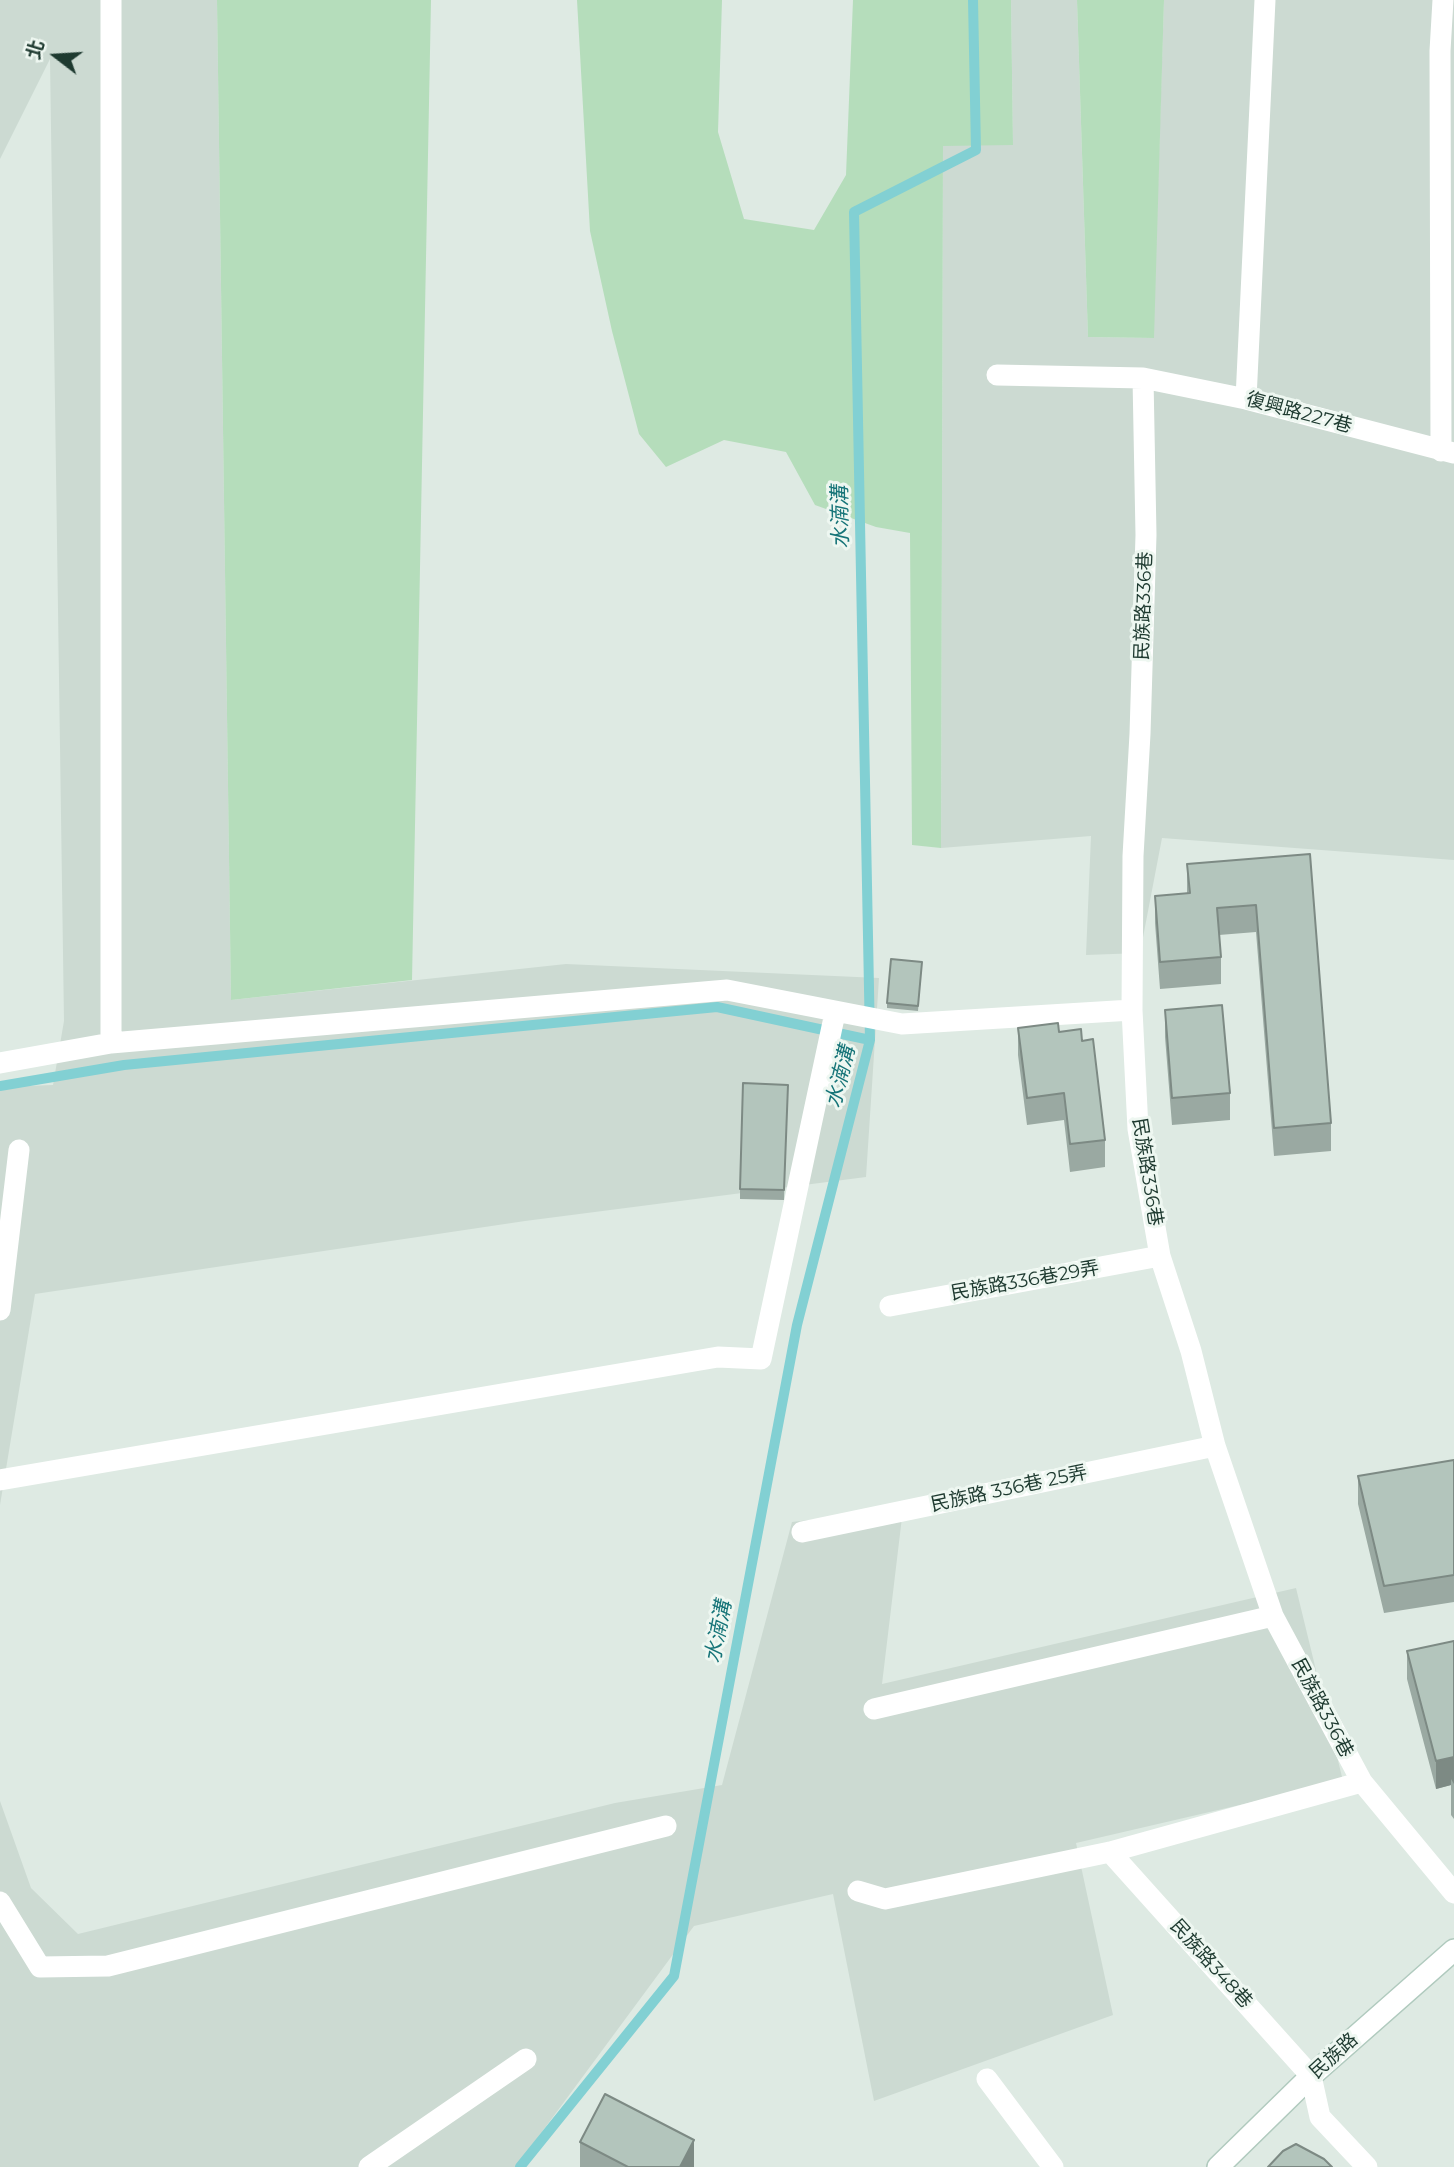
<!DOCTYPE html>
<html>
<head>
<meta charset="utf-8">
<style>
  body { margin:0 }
  #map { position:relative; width:1454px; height:2167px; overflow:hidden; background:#deeae3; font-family:Montserrat,"Noto Sans TC",sans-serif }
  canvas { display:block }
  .north { position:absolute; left:21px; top:21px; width:70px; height:70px; -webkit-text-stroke:5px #eef7f1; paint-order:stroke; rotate:287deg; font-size:19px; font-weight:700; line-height:28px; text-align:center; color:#1e3a30 }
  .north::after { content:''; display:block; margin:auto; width:24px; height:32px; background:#1e3a30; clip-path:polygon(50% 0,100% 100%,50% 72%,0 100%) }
</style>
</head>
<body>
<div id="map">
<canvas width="1454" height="2167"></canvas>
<div class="north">北</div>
</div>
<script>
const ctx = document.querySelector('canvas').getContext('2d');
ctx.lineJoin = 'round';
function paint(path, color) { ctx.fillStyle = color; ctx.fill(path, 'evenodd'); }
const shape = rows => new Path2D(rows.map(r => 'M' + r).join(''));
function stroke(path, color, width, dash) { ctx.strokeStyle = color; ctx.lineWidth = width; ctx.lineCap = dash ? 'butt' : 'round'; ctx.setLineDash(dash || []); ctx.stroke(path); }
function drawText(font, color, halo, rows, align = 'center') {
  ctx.font = font + ' Montserrat,"Noto Sans TC",sans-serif'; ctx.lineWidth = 6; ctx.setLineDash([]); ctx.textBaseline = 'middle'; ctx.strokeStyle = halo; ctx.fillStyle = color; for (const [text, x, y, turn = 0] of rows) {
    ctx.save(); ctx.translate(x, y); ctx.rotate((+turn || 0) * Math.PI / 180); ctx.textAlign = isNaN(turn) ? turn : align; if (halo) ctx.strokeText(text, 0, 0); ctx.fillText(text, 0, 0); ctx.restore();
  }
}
const built = shape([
  [0,0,217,0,231,1000,566,964,879,978,866,1177,525,1221,35,1294,0,1505,0,1087,53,1085,64,1021,50,59,0,159],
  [1011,0,1077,0,1088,337,1153,338,1164,0,1454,0,1454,860,1162,838,1140,953,1086,955,1091,836,941,848,943,145,1013,145],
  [903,1509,882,1684,1296,1588,1343,1781,1076,1843,1113,2015,874,2101,833,1894,694,1926,516,2167,0,2167,0,1801,31,1888,78,1934,615,1803,722,1785,792,1522]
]);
const green = shape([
  [217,0,431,0,412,980,231,1000],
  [577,0,722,0,718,132,744,219,814,230,846,175,853,0,1011,0,1013,145,943,146,941,848,912,845,910,533,876,527,815,505,786,452,724,440,666,467,639,434,612,331,590,231],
  [1077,0,1164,0,1154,338,1088,337]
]);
const stream = shape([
  [0,1086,124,1065,717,1007,870,1040],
  [520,2167,674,1976,797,1325,870,1040,854,212,976,150,973,0]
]);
const lane = shape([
  [111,0,111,1043],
  [997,375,1143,378,1246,399,1454,453],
  [1143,378,1146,535,1140,734,1133,856,1132,1010,1138,1129,1160,1256,1191,1351,1215,1446,1273,1616,1362,1782,1454,1893],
  [1246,399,1265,0],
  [1441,451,1440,51,1443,0],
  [0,1063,111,1043,727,990,902,1024,1132,1010],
  [890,1306,1160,1256],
  [0,1310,19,1150],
  [0,1480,718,1357,761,1359,835,1013],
  [802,1532,1215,1446],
  [874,1709,1273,1616],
  [1110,1852,1311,2076,1320,2117,1367,2167],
  [858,1891,885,1899,1110,1852,1362,1782],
  [0,1902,40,1967,108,1966,666,1826],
  [987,2079,1053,2167],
  [369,2167,526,2059]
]);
const secondary = shape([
  [1218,2167,1311,2076,1454,1950]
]);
const wall = shape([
  [1310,854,1331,1123,1331,1151,1274,1156,1256,932,1219,935,1221,957,1221,984,1160,989,1155,923,1155,896,1187,893,1187,864],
  [922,962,918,1011,887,1008,887,1003],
  [1165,1010,1230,1093,1230,1120,1172,1125,1165,1037],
  [1018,1028,1059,1032,1082,1041,1105,1140,1105,1167,1070,1172,1064,1120,1027,1125,1018,1055],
  [788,1085,784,1200,740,1199,740,1189],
  [1454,1460,1454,1602,1384,1613,1358,1504,1358,1476],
  [1454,1641,1454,1819,1451,1815,1451,1785,1436,1789,1407,1679,1407,1651],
  [580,2142,694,2167,580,2167]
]);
const shadedWall = shape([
  [1454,1757,1454,1784,1451,1779,1451,1785,1436,1789,1436,1761],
  [694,2140,694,2167,680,2167]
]);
const building = shape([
  [1310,854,1331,1123,1274,1128,1256,905,1217,908,1221,957,1160,962,1155,896,1190,893,1187,864,1310,854],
  [891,959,922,962,918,1006,887,1003,891,959],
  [1222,1005,1230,1093,1172,1098,1165,1010,1222,1005],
  [1058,1023,1059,1032,1081,1029,1082,1041,1093,1039,1105,1140,1070,1144,1064,1093,1027,1098,1018,1028,1058,1023],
  [743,1083,788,1085,784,1190,740,1189,743,1083],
  [1454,1460,1454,1575,1384,1586,1358,1476,1454,1460],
  [1454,1641,1454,1757,1436,1761,1407,1651,1454,1641],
  [605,2094,694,2140,680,2167,628,2167,580,2142,605,2094],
  [1296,2144,1324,2159,1332,2167,1268,2167,1283,2151,1296,2144]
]);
const streetNames = [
  ["復興路227巷",1299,413,15],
  ["民族路336巷",1144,606,-88],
  ["民族路336巷",1147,1172,81],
  ["民族路336巷29弄",1025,1281,-10],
  ["民族路 336巷 25弄",1009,1489,-12],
  ["民族路336巷",1322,1708,62],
  ["民族路348巷",1211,1964,48],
  ["民族路",1334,2056,-42]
];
const waterNames = [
  ["水湳溝",841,517,-91],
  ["水湳溝",841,1077,-76],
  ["水湳溝",719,1632,-79]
];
paint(built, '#ccdad2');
paint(green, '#b5ddbb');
stroke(stream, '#82d0d3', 10);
stroke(secondary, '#b0cabe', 24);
stroke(lane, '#fff', 21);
stroke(secondary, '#fff', 21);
paint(wall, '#9aa9a2');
paint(shadedWall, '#7d8a84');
paint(building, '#b3c5bc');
stroke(building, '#7d8a84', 2);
drawText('19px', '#1e3a30', '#eef7f1', streetNames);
drawText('italic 21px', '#167478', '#eef7f1', waterNames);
</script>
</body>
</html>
